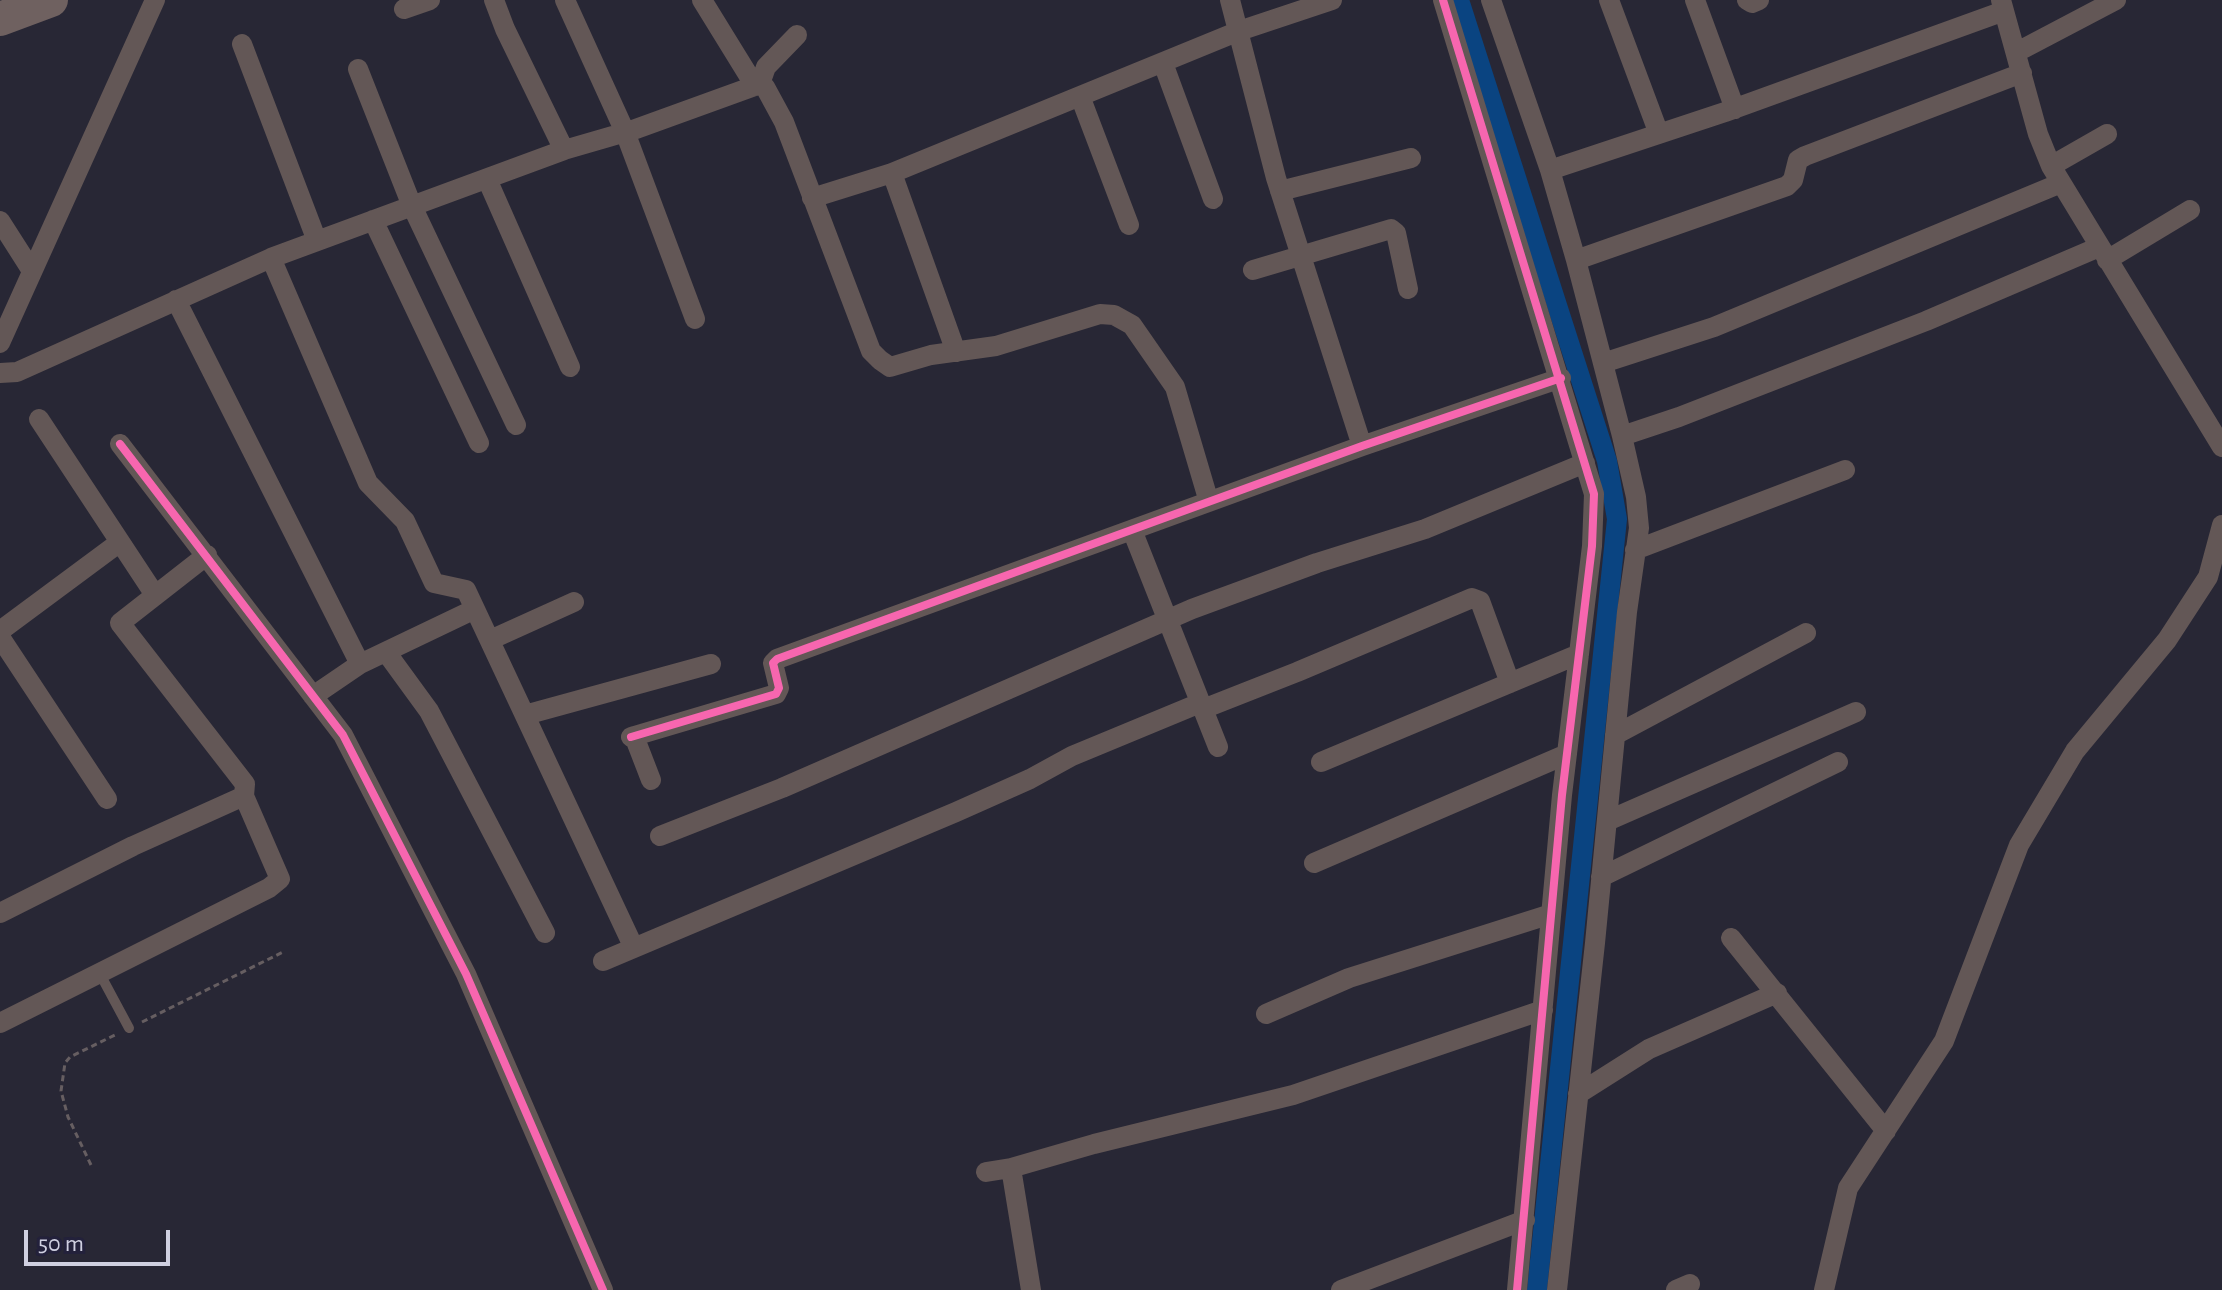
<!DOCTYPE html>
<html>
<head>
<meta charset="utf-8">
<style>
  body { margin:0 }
  #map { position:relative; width:2222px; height:1290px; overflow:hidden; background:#282735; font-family:"Alegreya Sans",sans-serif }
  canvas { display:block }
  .scale { position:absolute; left:24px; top:1230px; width:146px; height:36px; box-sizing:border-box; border:4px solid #d0d0e1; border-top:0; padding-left:10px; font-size:24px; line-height:28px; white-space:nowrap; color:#d0d0e1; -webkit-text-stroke:6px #23213b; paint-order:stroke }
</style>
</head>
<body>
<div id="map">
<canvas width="2222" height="1290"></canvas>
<div class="scale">50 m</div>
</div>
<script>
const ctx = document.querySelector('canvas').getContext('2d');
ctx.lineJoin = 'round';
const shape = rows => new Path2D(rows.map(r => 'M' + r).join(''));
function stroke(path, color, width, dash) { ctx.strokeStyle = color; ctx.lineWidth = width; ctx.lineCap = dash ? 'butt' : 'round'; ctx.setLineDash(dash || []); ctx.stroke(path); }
const canal = shape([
  [1459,0,1607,461,1617,519,1537,1290]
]);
const path = shape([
  [142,1022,285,951],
  [91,1165,68,1117,61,1091,65,1063,70,1057,117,1034]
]);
const service = shape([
  [100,974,129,1028]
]);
const minor = shape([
  [494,0,505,29,564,150,633,130,760,84],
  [565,0,625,132,695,319],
  [702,0,755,86],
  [1230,0,1276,178,1362,446],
  [1443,0,1594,494,1592,546,1562,795,1517,1290],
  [1491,0,1550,170,1576,260,1622,436,1636,497,1639,528,1627,612,1595,943,1557,1290],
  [1609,0,1659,134],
  [1695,0,1735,109],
  [1747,0,1752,3,1759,0],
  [2001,0,2038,134,2051,166,2222,447],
  [404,9,430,0],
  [242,44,317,241],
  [2017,52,2116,0],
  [1163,63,1213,199],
  [358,69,412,206,516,425],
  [760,84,765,87,784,122,871,351,880,360,890,367,931,355,996,346,1100,314,1114,315,1132,325,1175,387,1209,502],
  [760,84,766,67,797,35],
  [1080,96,1129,225],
  [2051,166,2107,134],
  [1550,170,1725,112,2004,11],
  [892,173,956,352],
  [487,179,570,367],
  [1280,191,1411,158],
  [812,198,892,173,1239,31,1332,0],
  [373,220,479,443],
  [0,221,32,271],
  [271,258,368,483,405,521,434,583,466,590,634,948],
  [1576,260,1787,186,1793,180,1798,160,1805,156,2022,73],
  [2107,260,2190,210],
  [1253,270,1391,229,1396,233,1408,289],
  [176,300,360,664],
  [0,343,155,0],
  [1603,363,1714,327,2061,183],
  [0,373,17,372,271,258,564,150],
  [39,419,155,595],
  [1622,436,1679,417,1926,321,2099,247],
  [120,444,343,735,466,974,603,1290],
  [1132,530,1218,747],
  [1635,550,1845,470],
  [0,631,120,542],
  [0,637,107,799],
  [490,640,574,602],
  [386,652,429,711,545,933],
  [313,696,360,664,475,609],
  [1203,709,1297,672,1472,598,1480,601,1510,683],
  [525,715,711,664],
  [1615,735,1806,633],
  [634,736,651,780],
  [631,737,776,694,779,688,773,663,777,659,1362,446,1561,378],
  [1321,762,1579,654],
  [1607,821,1856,712],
  [660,836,782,788,1192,609,1317,563,1425,529,1585,463],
  [1314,863,1567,754],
  [1601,877,1838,762],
  [0,913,133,846,244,796],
  [1731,938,1886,1131],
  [603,961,956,812,1030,779,1072,756,1200,703],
  [1266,1014,1349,978,1551,914],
  [0,1023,269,888,280,879,244,796,245,784,120,623,207,555],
  [1578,1094,1649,1049,1777,993],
  [1011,1168,1031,1290],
  [986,1172,1011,1168,1094,1144,1293,1095,1543,1010],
  [1341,1290,1525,1220],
  [1676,1290,1690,1284],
  [1824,1290,1848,1188,1944,1041,2019,845,2075,751,2167,640,2208,577,2222,525]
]);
const primary = shape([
  [0,19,51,0]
]);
const cycleway = shape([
  [1443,0,1594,494,1592,546,1562,795,1517,1290],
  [120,444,343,735,466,974,603,1290],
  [631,737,776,694,779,688,773,663,777,659,1362,446,1561,378]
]);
stroke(canal, '#0a4481', 20);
stroke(path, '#665e61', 3, [6, 4]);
stroke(service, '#635756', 10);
stroke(minor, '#635756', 20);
stroke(primary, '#6f6160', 34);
stroke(cycleway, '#f766af', 8);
</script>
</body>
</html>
